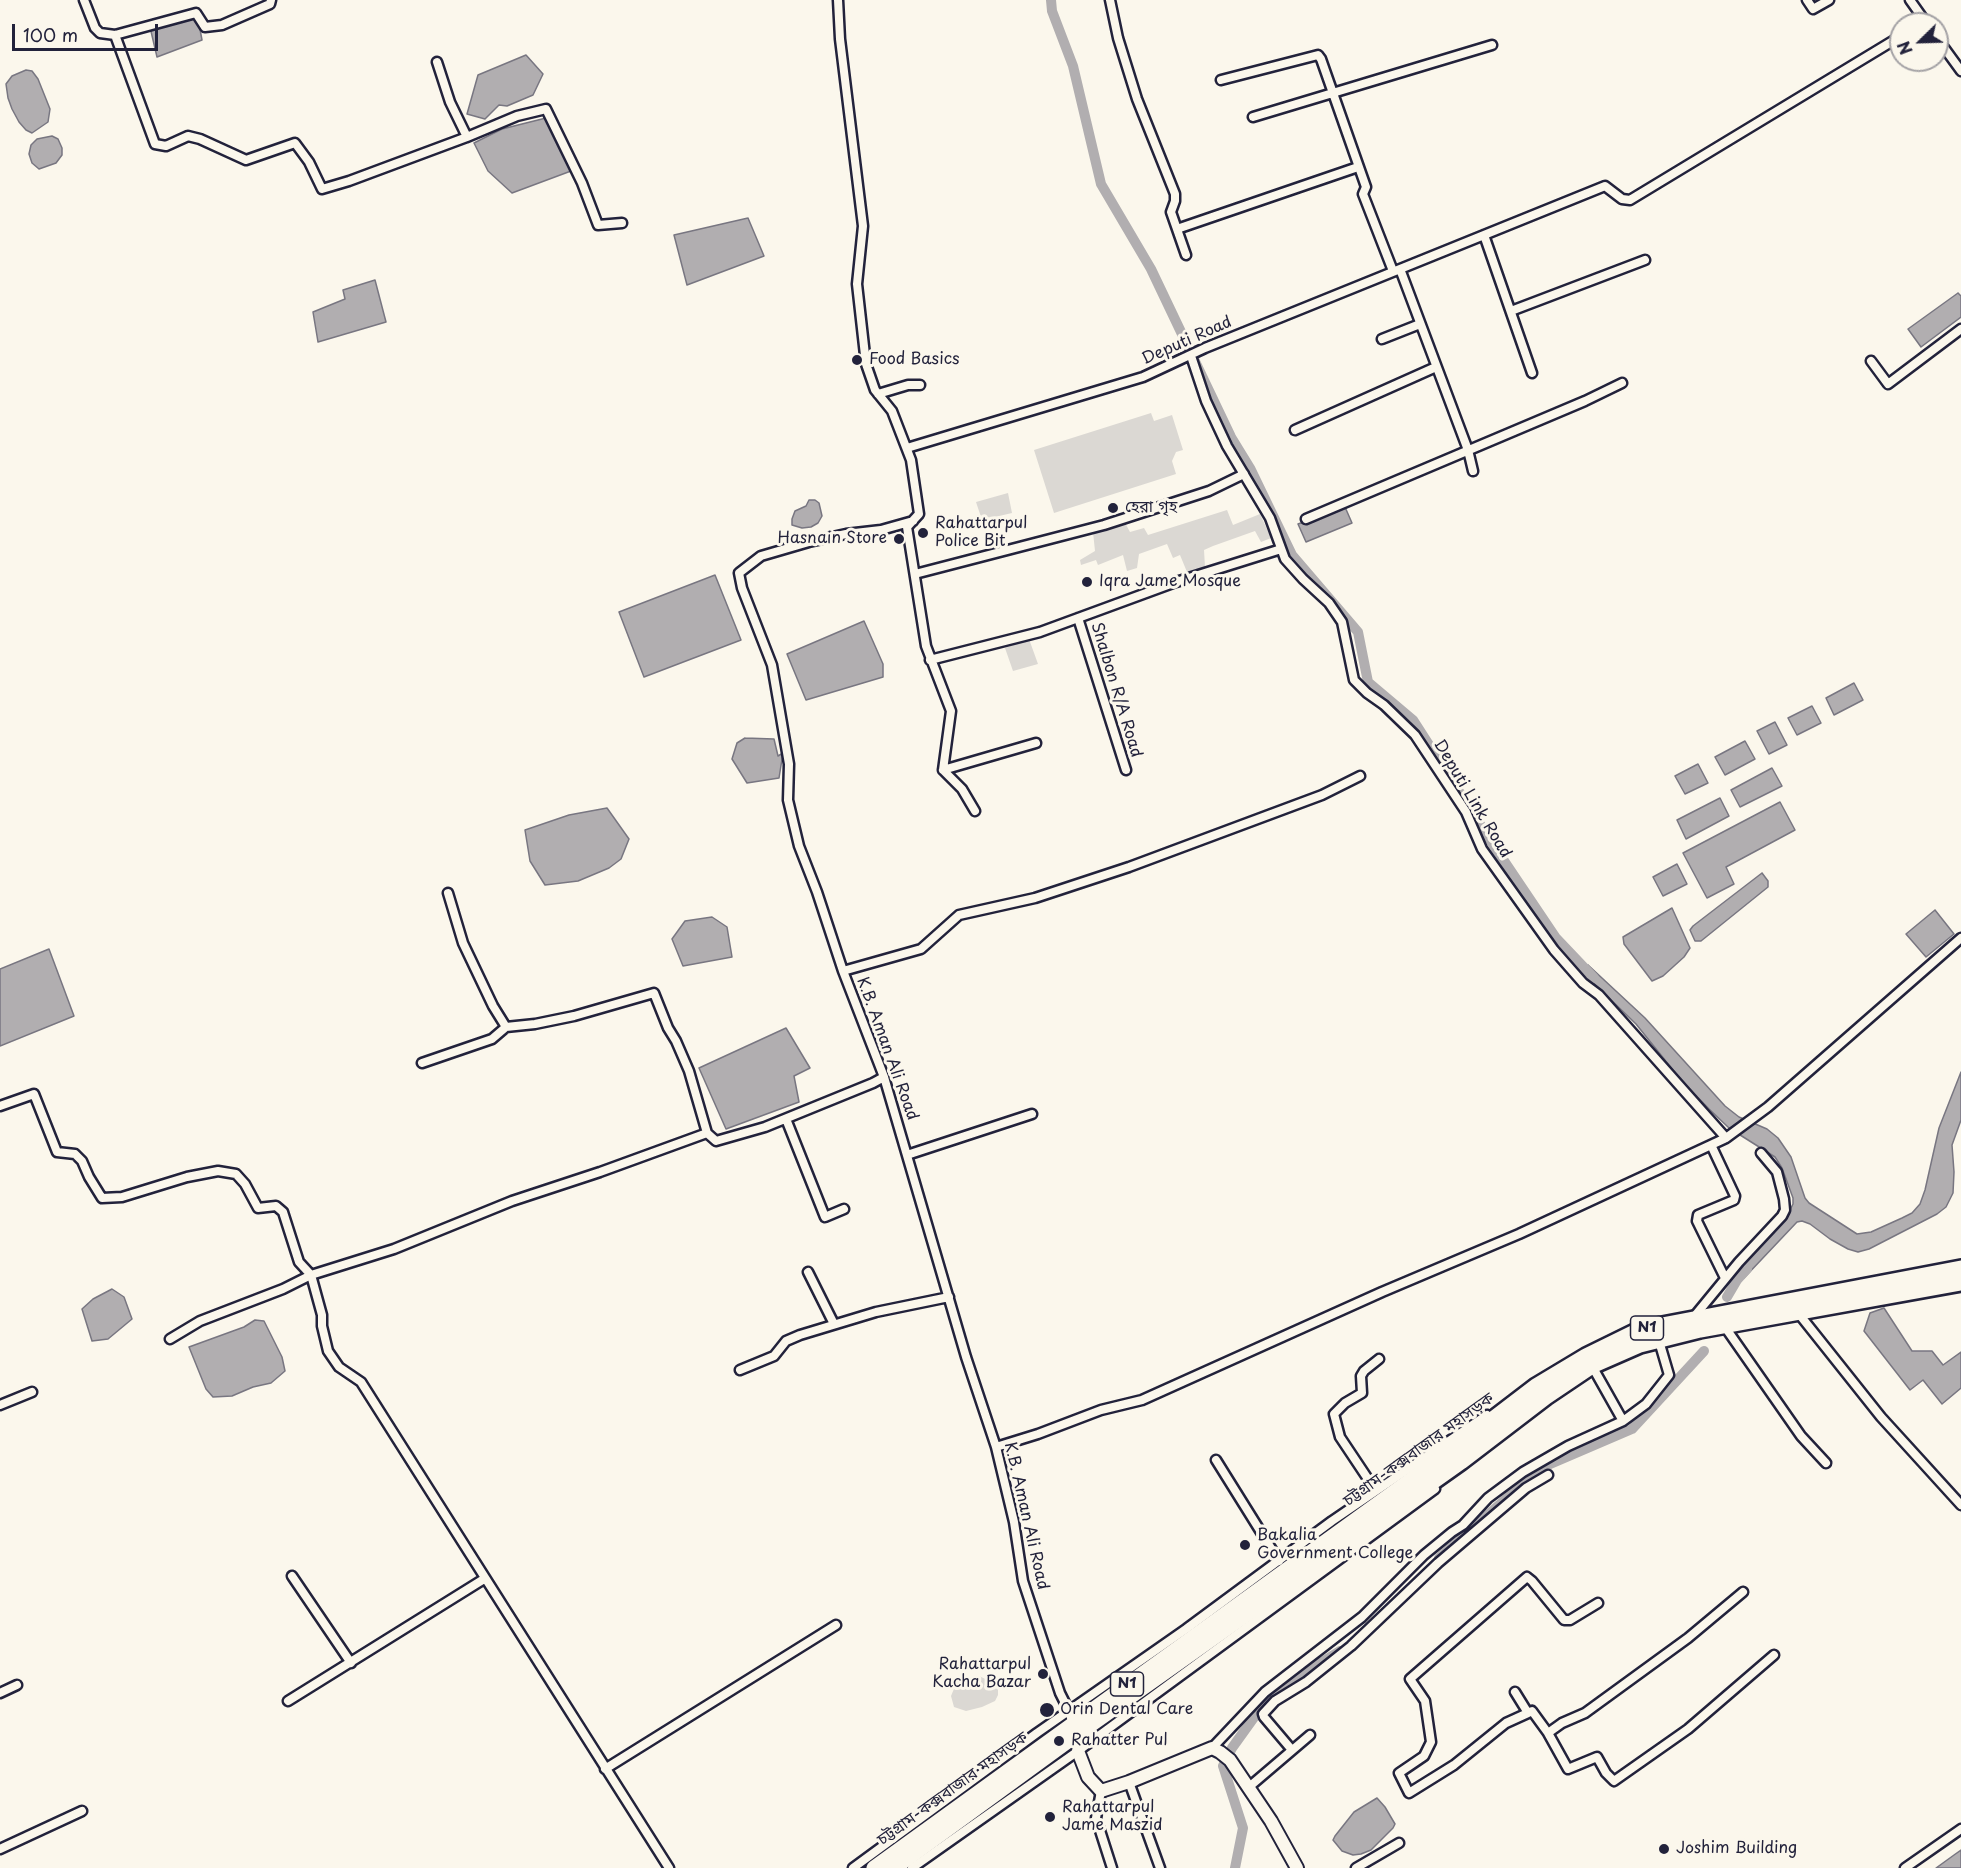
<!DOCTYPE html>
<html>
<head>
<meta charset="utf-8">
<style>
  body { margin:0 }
  #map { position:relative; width:1961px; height:1868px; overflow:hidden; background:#fbf7ec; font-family:"Playpen Sans",sans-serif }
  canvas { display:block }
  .north { position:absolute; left:1889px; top:12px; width:60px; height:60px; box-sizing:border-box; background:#fbf7ec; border:2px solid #a4a2a5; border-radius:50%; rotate:247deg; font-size:16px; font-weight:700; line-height:24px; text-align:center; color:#22223b }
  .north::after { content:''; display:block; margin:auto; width:21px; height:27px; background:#22223b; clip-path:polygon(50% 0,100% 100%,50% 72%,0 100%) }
  .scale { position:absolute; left:12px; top:24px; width:146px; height:27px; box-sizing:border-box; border:3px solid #22223b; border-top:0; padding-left:8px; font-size:18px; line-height:21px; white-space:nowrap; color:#22223b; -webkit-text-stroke:4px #fbf7ec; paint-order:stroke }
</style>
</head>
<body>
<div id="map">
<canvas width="1961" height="1868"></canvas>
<div class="north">N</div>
<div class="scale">100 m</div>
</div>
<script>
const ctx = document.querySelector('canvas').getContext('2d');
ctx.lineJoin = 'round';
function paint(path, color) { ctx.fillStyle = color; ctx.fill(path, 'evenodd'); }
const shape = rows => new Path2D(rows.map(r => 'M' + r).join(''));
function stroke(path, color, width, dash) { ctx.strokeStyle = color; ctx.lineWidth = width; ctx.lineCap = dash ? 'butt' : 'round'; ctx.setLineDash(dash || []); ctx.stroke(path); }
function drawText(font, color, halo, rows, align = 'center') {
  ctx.font = font + ' "Playpen Sans","Noto Sans Bengali",sans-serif'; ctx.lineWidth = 6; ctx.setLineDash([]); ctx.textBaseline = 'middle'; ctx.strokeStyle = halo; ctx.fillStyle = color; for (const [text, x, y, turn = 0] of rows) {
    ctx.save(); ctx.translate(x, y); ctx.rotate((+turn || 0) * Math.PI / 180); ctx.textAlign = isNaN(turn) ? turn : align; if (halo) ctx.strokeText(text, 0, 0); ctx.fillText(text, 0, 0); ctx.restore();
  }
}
const green = shape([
  [1151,413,1154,421,1172,415,1183,450,1176,452,1172,461,1176,474,1054,513,1034,450],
  [1008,493,1012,513,982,520,976,502],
  [1227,510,1233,525,1260,514,1271,538,1261,542,1255,531,1213,546,1204,550,1205,567,1187,572,1180,555,1173,558,1167,544,1139,554,1137,568,1127,571,1123,555,1098,565,1096,560,1081,565,1080,560,1095,551,1093,532,1124,521,1130,532,1144,528,1148,535],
  [1029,639,1038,664,1013,671,1005,648],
  [979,1676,998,1685,998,1695,995,1701,982,1707,966,1711,954,1707,951,1696,956,1684]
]);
const water = shape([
  [193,17,199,24,202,40,157,57,150,27,193,17],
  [526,55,543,74,533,95,507,106,499,105,485,119,467,114,478,75,526,55],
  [26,70,32,71,38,79,50,109,48,122,32,133,26,130,19,122,12,109,8,98,6,84,12,76,26,70],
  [546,118,557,136,571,171,512,193,488,171,474,143,502,129,546,118],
  [52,136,58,139,62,148,62,155,56,163,39,169,32,163,29,154,31,145,37,139,52,136],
  [748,218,764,256,687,285,674,235,748,218],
  [375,280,386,322,318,342,313,312,345,299,343,290,375,280],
  [1958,293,1961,296,1961,317,1921,347,1908,329,1958,293],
  [809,500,815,500,819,503,822,516,818,523,811,527,802,528,792,525,792,519,795,511,806,506,809,500],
  [1345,507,1352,523,1306,542,1298,524,1345,507],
  [715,575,741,640,644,677,619,612,715,575],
  [864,621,883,664,883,677,806,700,787,654,864,621],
  [1854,683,1863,700,1834,715,1826,698,1854,683],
  [1812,706,1821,723,1797,735,1788,718,1812,706],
  [1775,722,1787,745,1769,754,1757,731,1775,722],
  [745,738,774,739,778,756,783,753,779,778,747,783,732,759,737,743,745,738],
  [1745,741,1755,759,1725,775,1715,757,1745,741],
  [1698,764,1708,783,1685,794,1675,776,1698,764],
  [1772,768,1782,786,1740,807,1731,790,1772,768],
  [1720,798,1729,816,1686,839,1677,820,1720,798],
  [1780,802,1795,830,1726,867,1734,884,1707,898,1683,853,1780,802],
  [607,808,629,839,621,859,609,868,578,881,545,885,530,861,525,830,569,815,607,808],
  [1677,864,1687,884,1663,896,1653,877,1677,864],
  [1762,873,1768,881,1768,887,1701,941,1695,941,1690,930,1693,926,1762,873],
  [1672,908,1690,948,1684,957,1663,976,1652,981,1624,944,1623,937,1672,908],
  [1935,910,1954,934,1926,957,1906,934,1935,910],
  [712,917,727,927,732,957,683,966,672,939,685,921,712,917],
  [49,949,74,1016,0,1046,0,969,49,949],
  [1588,965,1645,1018,1725,1106,1739,1117,1767,1129,1778,1138,1791,1157,1805,1198,1809,1203,1857,1234,1871,1232,1902,1218,1912,1213,1920,1204,1925,1190,1939,1128,1961,1072,1961,1120,1952,1145,1954,1172,1953,1193,1946,1207,1937,1214,1869,1249,1858,1252,1848,1249,1830,1239,1810,1224,1802,1221,1797,1222,1744,1278,1737,1280,1736,1272,1790,1210,1793,1204,1793,1198,1782,1168,1775,1157,1729,1128,1709,1109,1681,1080,1636,1024,1583,973,1584,968,1588,965],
  [786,1028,810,1068,794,1076,799,1102,726,1129,699,1068,786,1028],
  [112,1289,124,1297,132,1319,108,1339,92,1341,82,1309,93,1299,112,1289],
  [1884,1308,1912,1351,1932,1351,1943,1365,1961,1352,1961,1388,1942,1404,1923,1380,1910,1390,1864,1331,1870,1313,1884,1308],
  [255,1320,264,1321,282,1357,285,1371,271,1383,253,1387,232,1396,213,1397,206,1389,189,1347,244,1327,255,1320],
  [1377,1798,1385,1807,1395,1824,1393,1828,1371,1850,1361,1854,1353,1855,1342,1851,1333,1840,1335,1836,1354,1812,1377,1798],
  [1961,1850,1961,1868,1936,1868,1954,1855,1961,1850]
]);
const canal = shape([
  [1051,0,1052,11,1073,66,1101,184,1151,269,1231,437,1250,468,1292,555,1358,632,1368,682,1413,720,1494,846,1556,938,1594,978],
  [1727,1297,1737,1280,1747,1269],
  [1439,1558,1541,1468,1632,1429,1704,1351],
  [1235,1868,1243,1828,1223,1766,1232,1748,1255,1716,1273,1697,1293,1680,1340,1651]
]);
const street = shape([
  [84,0,95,28,100,33,115,35,196,13,205,27,222,25,270,4,271,0],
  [838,0,840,39,863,226,857,284,866,364,875,390,892,411,911,460,919,514,907,527,926,646,951,711,943,770,1036,743],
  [1110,0,1118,38,1137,99,1175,194,1175,201,1171,212,1186,255],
  [1807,0,1813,9,1829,0],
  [1910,0,1927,24],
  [115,35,155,144,166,146,188,136,200,139,246,160,295,143,309,162,322,189,349,181,467,137],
  [1937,38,1961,71],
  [437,62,450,102,467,137,517,116,546,109,582,183,598,225,622,223],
  [1221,80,1318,55,1321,59,1366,187,1363,194,1393,271],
  [1253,117,1492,45],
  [1177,229,1358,167],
  [1484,235,1532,373],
  [1400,269,1468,450,1473,471],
  [1511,311,1645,260],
  [1382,339,1420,324],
  [1191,356,1206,401,1227,446,1270,518,1285,559,1303,579,1329,603,1342,622,1354,680,1367,693,1384,705,1415,735,1466,812,1482,849,1554,950,1583,983,1599,995,1726,1138],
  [1871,361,1888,384,1961,329],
  [878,394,908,385,920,385],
  [1295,430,1436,367],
  [907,448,1143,377,1205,348,1605,186,1622,199,1630,200,1901,36],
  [1306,519,1585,401,1622,383],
  [913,521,881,530,846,534,809,542,761,556,739,573,742,588,772,665,789,764,788,800,799,846,817,892,843,971,884,1077,966,1357,996,1447,1014,1522,1023,1581,1060,1693,1069,1711,1071,1718],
  [915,574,1104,525,1209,491,1244,474],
  [1078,618,1126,770],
  [930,660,1040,632,1176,582,1278,550],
  [943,770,962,789,975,811],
  [448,893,463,943,493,1006,506,1027,535,1024,574,1016,654,993,668,1028,676,1041,689,1071,707,1133],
  [843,971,921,949,959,915,1035,898,1129,867,1322,795,1360,776],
  [422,1063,492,1039,506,1027],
  [0,1106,34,1094,57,1152,75,1154,82,1161,89,1177,102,1198,122,1197,187,1177,218,1171,236,1174,245,1184,258,1208,276,1206,283,1212,299,1262,311,1275,394,1249,512,1201,600,1172,707,1133,716,1141,765,1127,873,1083,884,1077],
  [786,1119,825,1217,844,1209],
  [1711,1145,1735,1196,1734,1200,1698,1215,1697,1221,1725,1278],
  [907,1155,1032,1114],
  [808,1272,834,1324],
  [1799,1314,1881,1417,1961,1505],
  [1693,1318,1739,1262,1782,1216,1785,1210,1784,1199,1777,1172,1761,1153],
  [1725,1327,1801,1436,1826,1463],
  [170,1339,200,1321,283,1289,311,1275,322,1315,322,1326,328,1351,339,1367,361,1382,669,1868],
  [1592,1366,1623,1421],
  [740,1370,774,1356,786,1341,800,1335,876,1312,949,1297],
  [0,1405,32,1392],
  [996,1447,1038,1434,1101,1410,1142,1400,1382,1292,1519,1234,1726,1138,1768,1107,1961,938],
  [1216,1460,1279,1561],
  [1376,1491,1340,1437,1334,1414,1345,1403,1362,1393,1361,1376,1364,1371,1379,1359],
  [292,1576,351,1663],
  [1515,1692,1528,1713,1532,1711,1548,1733,1562,1723,1585,1713,1688,1638,1743,1592],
  [0,1693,17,1685],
  [288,1701,484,1579],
  [1528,1713,1506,1723,1454,1765,1409,1793,1399,1773,1424,1756,1431,1742,1425,1701,1410,1679,1527,1577,1532,1581,1564,1620,1570,1620,1598,1603],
  [1548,1733,1568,1769,1597,1757,1606,1773,1614,1781,1688,1729,1774,1655],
  [1212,1748,1265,1692,1362,1617,1424,1555,1452,1532,1463,1525,1488,1498,1523,1472,1568,1446,1623,1421,1646,1404,1669,1375,1659,1341],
  [1292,1750,1264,1717,1263,1714,1275,1701,1306,1682,1351,1646,1438,1563,1526,1488,1548,1475],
  [605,1769,836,1625],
  [1129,1782,1160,1868],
  [1249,1787,1310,1735],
  [1101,1791,1096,1818,1112,1868],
  [0,1849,82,1811],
  [853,1868,1037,1733,1186,1629,1332,1521,1487,1415],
  [912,1868,1078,1751,1435,1489],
  [1356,1868,1399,1843],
  [1905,1868,1961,1829]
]);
const secondary = shape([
  [1078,1751,1088,1777,1101,1791,1129,1782,1212,1748,1220,1752,1230,1760,1271,1821,1297,1868]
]);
const highway = shape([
  [874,1868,1451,1451,1536,1386,1586,1356,1641,1329,1961,1268],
  [894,1868,1072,1738,1461,1462,1546,1397,1592,1366,1640,1345,1700,1330,1961,1283]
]);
const markers = [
  [857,360,6,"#22223b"],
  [1113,508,6,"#22223b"],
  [923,533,6,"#22223b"],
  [899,539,6,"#22223b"],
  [1087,582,6,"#22223b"],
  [1245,1545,6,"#22223b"],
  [1043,1674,6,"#22223b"],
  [1047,1710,8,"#22223b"],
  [1059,1741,6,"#22223b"],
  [1050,1817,6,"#22223b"],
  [1664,1849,6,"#22223b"]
];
const shields = [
  [1647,1328,33],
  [1127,1684,33]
];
const shieldNames = [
  ["N1",1647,1328],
  ["N1",1127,1684]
];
const streetNames = [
  ["Deputi Road",1187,341,-24],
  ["Shalbon R/A Road",1116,690,73],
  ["Deputi Link Road",1472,799,59],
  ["K.B. Aman Ali Road",887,1049,70],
  ["চট্টগ্রাম-কক্সবাজার মহাসড়ক",1419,1450,-36],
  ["K.B. Aman Ali Road",1026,1516,77],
  ["চট্টগ্রাম-কক্সবাজার মহাসড়ক",953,1789,-36]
];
const poiNames = [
  ["Food Basics",869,360],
  ["হেরা গৃহ",1125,508],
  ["Rahattarpul",935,524],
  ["Police Bit",935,542],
  ["Hasnain Store",887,539,"right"],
  ["Iqra Jame Mosque",1099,582],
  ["Bakalia",1257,1536],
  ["Government College",1257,1554],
  ["Rahattarpul",1031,1665,"right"],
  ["Kacha Bazar",1031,1683,"right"],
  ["Orin Dental Care",1060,1710],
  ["Rahatter Pul",1071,1741],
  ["Rahattarpul",1062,1808],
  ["Jame Maszid",1062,1826],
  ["Joshim Building",1676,1849]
];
paint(green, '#dbd8d3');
paint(water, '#b1aeb0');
stroke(water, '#787681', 1.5);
stroke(canal, '#b1aeb0', 10);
stroke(street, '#22223b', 13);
stroke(secondary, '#22223b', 16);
stroke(highway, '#22223b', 20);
stroke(street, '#fbf7ec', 8);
stroke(secondary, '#fbf7ec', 12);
stroke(highway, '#fbf7ec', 15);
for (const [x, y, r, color] of markers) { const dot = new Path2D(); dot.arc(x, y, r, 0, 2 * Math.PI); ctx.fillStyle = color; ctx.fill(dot); stroke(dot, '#fbf7ec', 2); }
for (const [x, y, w] of shields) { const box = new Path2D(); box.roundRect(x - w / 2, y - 12, w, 24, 4.5); ctx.fillStyle = '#fbf7ec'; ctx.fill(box); stroke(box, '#22223b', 1.5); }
drawText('bold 15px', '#22223b', null, shieldNames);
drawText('16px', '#22223b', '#fbf7ec', streetNames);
drawText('16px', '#22223b', '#fbf7ec', poiNames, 'left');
</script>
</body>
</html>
